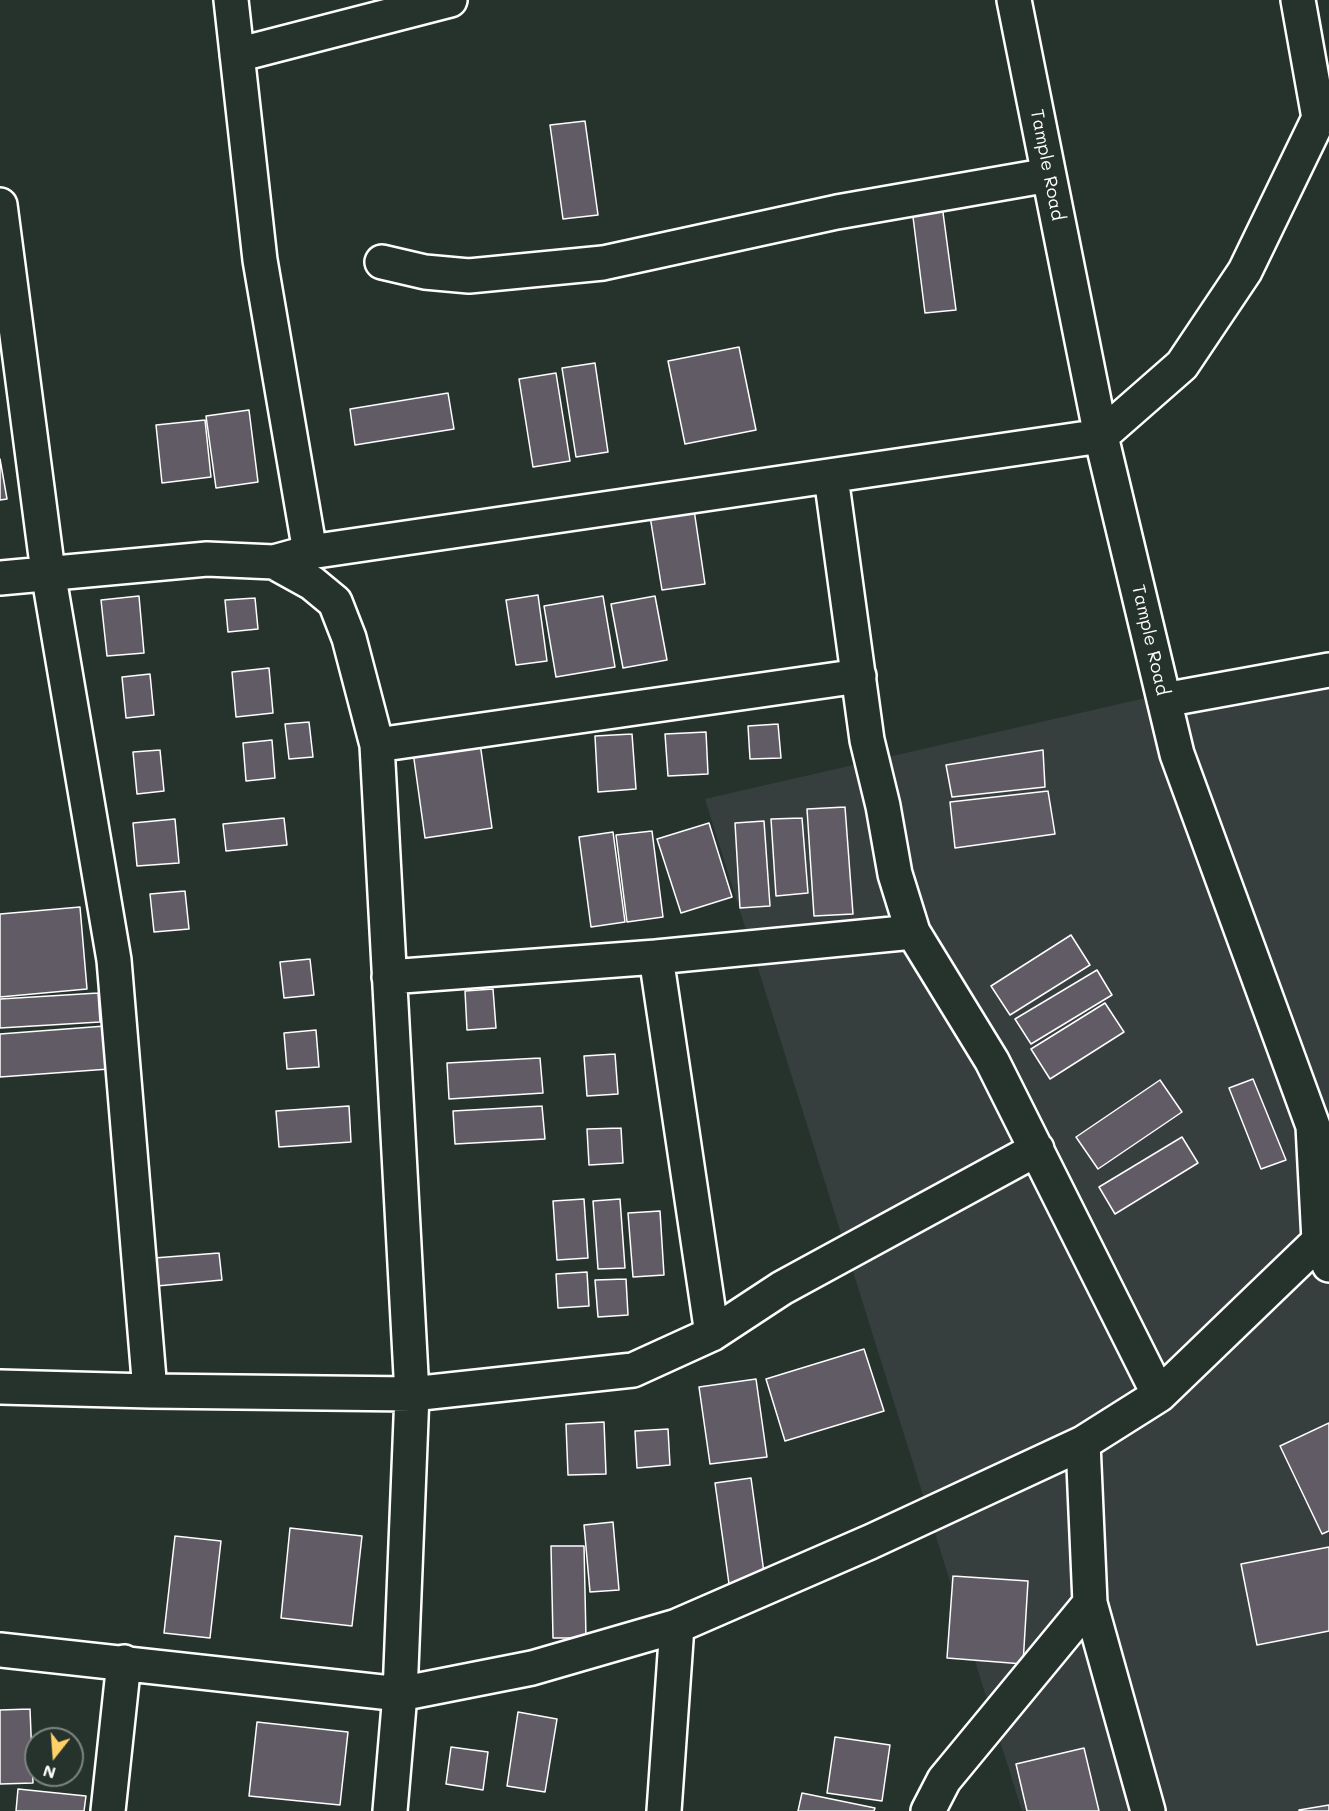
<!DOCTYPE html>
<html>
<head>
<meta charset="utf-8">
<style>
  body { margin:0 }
  #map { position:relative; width:1329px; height:1811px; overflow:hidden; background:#26332d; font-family:Mali,sans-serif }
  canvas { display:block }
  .north { position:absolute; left:24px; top:1727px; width:60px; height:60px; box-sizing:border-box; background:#26332d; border:2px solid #7d8581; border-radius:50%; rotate:197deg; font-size:16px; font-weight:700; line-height:24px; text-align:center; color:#fff }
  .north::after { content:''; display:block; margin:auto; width:21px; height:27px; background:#ffd166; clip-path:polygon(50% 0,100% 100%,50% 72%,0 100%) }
</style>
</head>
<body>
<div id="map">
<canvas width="1329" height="1811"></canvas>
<div class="north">N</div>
</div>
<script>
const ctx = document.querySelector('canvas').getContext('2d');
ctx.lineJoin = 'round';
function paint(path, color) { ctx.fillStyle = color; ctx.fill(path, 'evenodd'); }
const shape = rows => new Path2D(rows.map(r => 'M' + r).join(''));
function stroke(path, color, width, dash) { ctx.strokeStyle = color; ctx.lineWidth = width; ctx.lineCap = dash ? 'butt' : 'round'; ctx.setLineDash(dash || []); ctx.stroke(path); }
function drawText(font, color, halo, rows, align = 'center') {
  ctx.font = font + ' Mali,sans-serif'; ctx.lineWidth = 6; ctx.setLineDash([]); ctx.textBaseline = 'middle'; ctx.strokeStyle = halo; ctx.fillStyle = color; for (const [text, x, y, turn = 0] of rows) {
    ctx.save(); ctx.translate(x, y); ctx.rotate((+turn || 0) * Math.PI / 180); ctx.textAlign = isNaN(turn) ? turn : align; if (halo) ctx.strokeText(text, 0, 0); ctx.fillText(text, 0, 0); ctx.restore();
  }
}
const built = shape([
  [1329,656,1329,1811,1022,1811,705,799]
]);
const building = shape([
  [585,121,598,215,563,219,550,125,585,121],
  [942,205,956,310,925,313,912,209,942,205],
  [739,347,756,430,685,444,668,361,739,347],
  [595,363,608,452,576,457,562,368,595,363],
  [556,373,570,461,533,467,519,379,556,373],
  [448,393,454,429,355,445,350,409,448,393],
  [249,410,258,482,216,488,206,416,249,410],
  [205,420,211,477,162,483,156,425,205,420],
  [0,459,7,499,0,500,0,459],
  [693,503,705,584,662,590,649,510,693,503],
  [538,595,547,661,516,665,506,600,538,595],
  [139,596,144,653,107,656,101,600,139,596],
  [603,596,615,667,556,677,544,606,603,596],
  [655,596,667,660,623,668,611,604,655,596],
  [255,598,258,629,228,632,225,600,255,598],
  [269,668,273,713,236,717,232,672,269,668],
  [150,674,154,715,126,718,122,677,150,674],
  [309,722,313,757,289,759,285,724,309,722],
  [778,724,781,758,750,759,748,726,778,724],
  [706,732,708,774,668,776,665,734,706,732],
  [632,734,636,789,598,792,595,736,632,734],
  [479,736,492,828,425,838,412,745,479,736],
  [272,740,275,778,246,781,243,743,272,740],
  [160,750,164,791,137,794,133,752,160,750],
  [1043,750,1045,787,952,797,946,765,1043,750],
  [1048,791,1055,834,955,848,950,802,1048,791],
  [845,807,853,914,814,916,807,809,845,807],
  [284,818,287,845,226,851,223,824,284,818],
  [802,818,808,893,776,896,771,819,802,818],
  [175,819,179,863,137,866,133,823,175,819],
  [764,821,770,906,740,908,735,823,764,821],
  [709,823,732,897,681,913,657,839,709,823],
  [652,831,663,917,627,922,616,835,652,831],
  [613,832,625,922,591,927,579,837,613,832],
  [185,891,189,929,154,932,150,894,185,891],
  [80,907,87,989,0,997,0,914,80,907],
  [1071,935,1090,965,1010,1015,991,986,1071,935],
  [310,959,314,995,284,998,280,962,310,959],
  [1097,970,1112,995,1031,1044,1015,1019,1097,970],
  [493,989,496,1028,467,1030,465,991,493,989],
  [98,993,100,1022,0,1028,0,999,98,993],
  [1105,1003,1124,1032,1050,1079,1031,1049,1105,1003],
  [105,1026,109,1069,0,1077,0,1034,105,1026],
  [316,1030,319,1067,287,1069,284,1033,316,1030],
  [615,1054,618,1094,587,1096,584,1056,615,1054],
  [540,1058,543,1093,449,1099,447,1063,540,1058],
  [1253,1079,1286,1160,1261,1169,1229,1088,1253,1079],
  [1160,1080,1182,1112,1098,1169,1076,1137,1160,1080],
  [349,1106,351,1142,279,1147,276,1111,349,1106],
  [542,1106,545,1139,455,1144,453,1111,542,1106],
  [621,1128,623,1163,589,1165,587,1129,621,1128],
  [1182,1137,1198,1163,1115,1214,1099,1187,1182,1137],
  [584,1199,588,1258,557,1260,553,1201,584,1199],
  [620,1199,625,1268,598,1269,593,1201,620,1199],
  [660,1211,664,1275,633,1277,628,1213,660,1211],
  [219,1253,222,1280,157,1286,154,1258,219,1253],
  [587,1272,589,1306,558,1308,556,1274,587,1272],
  [626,1279,628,1315,598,1317,595,1280,626,1279],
  [864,1349,884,1411,785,1441,766,1379,864,1349],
  [756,1379,767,1457,710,1464,699,1387,756,1379],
  [604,1422,606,1474,568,1475,566,1424,604,1422],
  [1329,1423,1329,1531,1322,1534,1280,1446,1329,1423],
  [668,1429,670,1465,637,1468,635,1431,668,1429],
  [751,1478,765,1580,729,1584,715,1483,751,1478],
  [613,1522,619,1590,590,1592,584,1525,613,1522],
  [290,1528,362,1536,352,1626,281,1618,290,1528],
  [175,1536,221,1541,210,1638,164,1633,175,1536],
  [551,1546,584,1546,586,1638,553,1638,551,1546],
  [1329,1547,1329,1631,1257,1645,1241,1564,1329,1547],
  [953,1576,1028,1581,1023,1664,947,1658,953,1576],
  [30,1709,33,1783,0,1784,0,1710,30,1709],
  [518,1712,557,1719,545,1792,507,1786,518,1712],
  [257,1722,348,1732,340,1805,249,1796,257,1722],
  [835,1737,890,1745,882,1801,827,1793,835,1737],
  [451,1747,488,1752,483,1790,446,1784,451,1747],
  [1084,1748,1099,1811,1027,1811,1016,1764,1084,1748],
  [18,1789,86,1796,84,1811,16,1811,18,1789],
  [802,1793,875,1808,874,1811,798,1811,802,1793],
  [1329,1805,1329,1811,1299,1811,1299,1810,1329,1805]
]);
const street = shape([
  [231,0,260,260,310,552],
  [1014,0,1101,436,1177,754,1313,1126,1319,1241,1329,1265],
  [1298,0,1319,118],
  [237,55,450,0],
  [0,205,48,572,114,960,150,1391,412,1394,633,1370,712,1334,782,1288,1037,1149],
  [382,262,425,272,469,276,603,263,837,212,1049,175],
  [831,477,867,740,883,806,895,874,913,932,992,1061,1159,1395],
  [274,562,310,552,1101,436,1182,365,1245,271,1319,118,1329,115],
  [0,578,207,559,274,562,312,583,335,602,349,638,377,745,412,1394,400,1694,390,1811],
  [1164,700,1329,670],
  [377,745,859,676],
  [656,957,913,932],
  [389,977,656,957,712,1334],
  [0,1387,150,1391],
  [1083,1443,1090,1603,1148,1811],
  [0,1650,400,1694,532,1668,677,1626,870,1542,1083,1443,1159,1395,1319,1241],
  [108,1811,124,1662],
  [664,1811,677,1626],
  [928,1811,944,1780,1090,1603]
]);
const streetNames = [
  ["Tample Road",1047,165,79],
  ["Tample Road",1150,640,77]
];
paint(built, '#373f3e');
paint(building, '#605b65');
stroke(building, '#fff', 1.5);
stroke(street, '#fff', 38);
stroke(street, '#26332d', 33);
drawText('18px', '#fff', '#26332d', streetNames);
</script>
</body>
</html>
